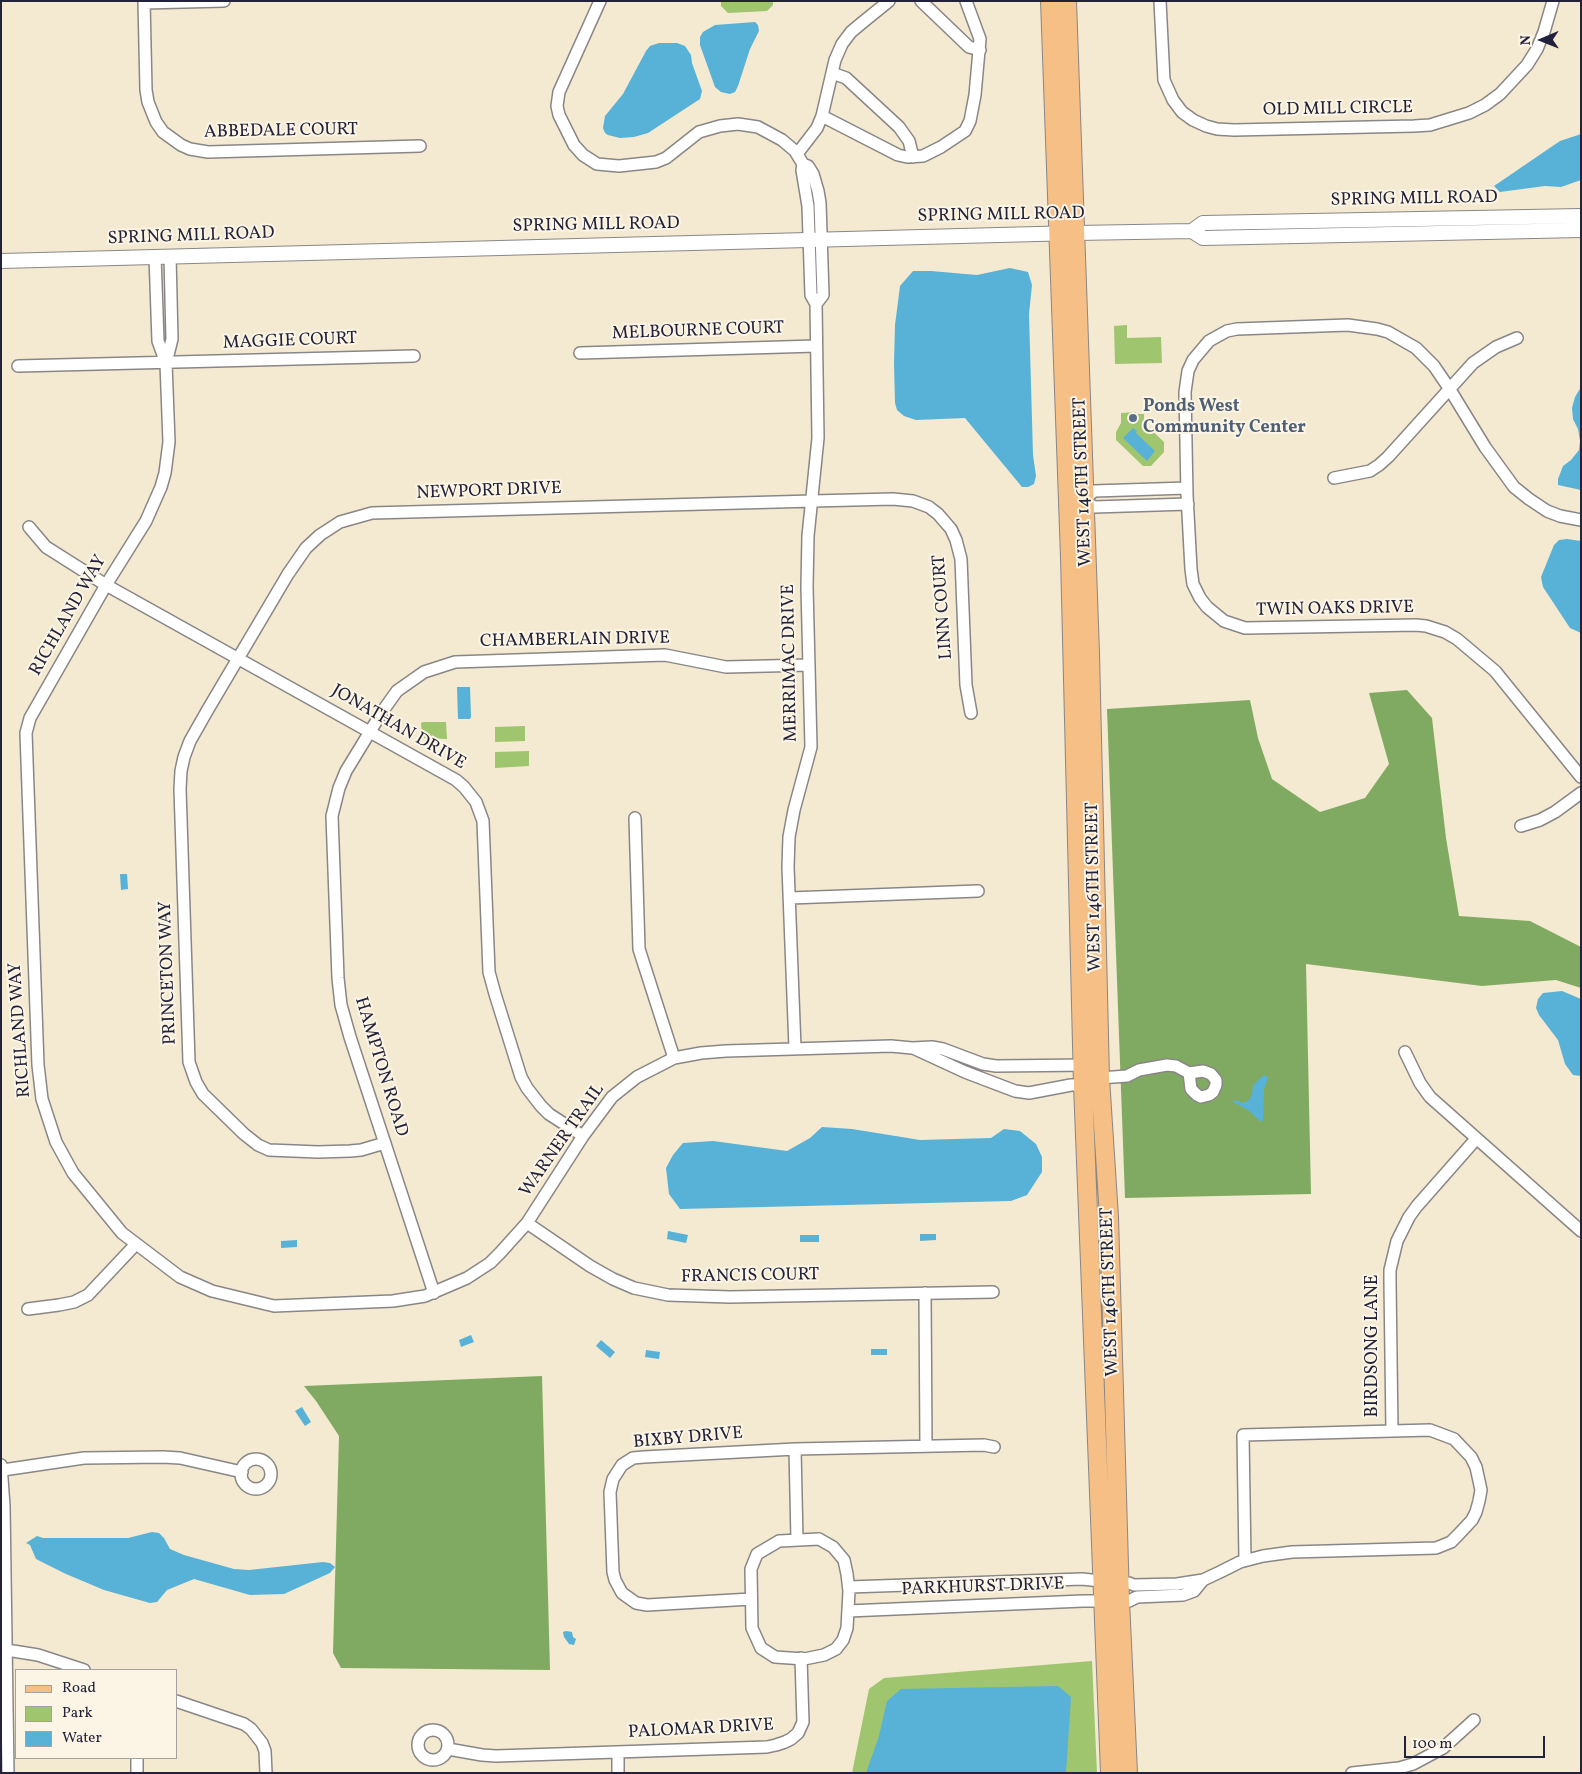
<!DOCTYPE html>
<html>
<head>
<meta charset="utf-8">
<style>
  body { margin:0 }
  #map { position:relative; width:1582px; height:1774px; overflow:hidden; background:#f3ead1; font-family:Vollkorn,serif }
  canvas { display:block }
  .frame { position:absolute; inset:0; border:2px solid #22223b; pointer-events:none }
  .legend { position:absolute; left:15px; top:1669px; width:162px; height:90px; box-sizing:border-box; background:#fcf5e5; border:1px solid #a5a1a1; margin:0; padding:6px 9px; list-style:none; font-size:15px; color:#22223b }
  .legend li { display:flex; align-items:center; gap:10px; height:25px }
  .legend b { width:25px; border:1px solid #a5a1a1 }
  .north { position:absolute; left:1517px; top:15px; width:50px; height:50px; -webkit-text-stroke:4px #fcf5e5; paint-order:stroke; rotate:269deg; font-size:14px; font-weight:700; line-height:20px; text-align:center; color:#22223b }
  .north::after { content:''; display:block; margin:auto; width:18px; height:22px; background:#22223b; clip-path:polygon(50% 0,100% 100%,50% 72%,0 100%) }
  .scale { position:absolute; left:1404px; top:1736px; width:141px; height:22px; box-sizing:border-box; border:2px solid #22223b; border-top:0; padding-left:6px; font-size:15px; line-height:18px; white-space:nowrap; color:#22223b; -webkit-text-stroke:4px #fcf5e5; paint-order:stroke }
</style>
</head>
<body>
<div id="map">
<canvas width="1582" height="1774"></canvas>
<div class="frame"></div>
<ul class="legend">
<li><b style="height:6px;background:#f5bf86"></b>Road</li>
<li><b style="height:14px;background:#a0c56f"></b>Park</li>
<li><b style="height:14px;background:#58b1d6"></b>Water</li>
</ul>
<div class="north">N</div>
<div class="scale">100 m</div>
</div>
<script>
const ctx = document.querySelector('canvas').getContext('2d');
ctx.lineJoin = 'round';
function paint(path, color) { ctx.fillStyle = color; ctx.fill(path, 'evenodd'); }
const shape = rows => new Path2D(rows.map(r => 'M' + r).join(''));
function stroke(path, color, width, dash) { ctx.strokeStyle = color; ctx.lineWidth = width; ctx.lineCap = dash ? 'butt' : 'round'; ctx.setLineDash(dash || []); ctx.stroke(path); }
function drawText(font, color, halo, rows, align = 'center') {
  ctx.font = font + ' Vollkorn,serif'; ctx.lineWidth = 4; ctx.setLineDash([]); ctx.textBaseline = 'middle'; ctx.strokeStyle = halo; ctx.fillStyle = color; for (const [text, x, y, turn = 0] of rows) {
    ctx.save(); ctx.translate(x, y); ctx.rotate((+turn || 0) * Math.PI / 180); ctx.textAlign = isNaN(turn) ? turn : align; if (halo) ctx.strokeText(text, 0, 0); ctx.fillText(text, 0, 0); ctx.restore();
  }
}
const green = shape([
  [721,1,773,1,773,5,767,11,728,13,721,6],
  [1127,325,1127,338,1161,337,1162,363,1115,364,1114,326],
  [1136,412,1136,414,1144,414,1144,423,1164,442,1164,452,1151,466,1143,466,1116,440,1116,432,1121,423,1121,413],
  [423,722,446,722,447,739,424,738,422,736,421,723],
  [525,726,525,741,495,742,495,727],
  [529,751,529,766,495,768,495,752],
  [1092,1661,1097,1773,852,1773,869,1689,884,1678]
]);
const forest = shape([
  [1407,690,1432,718,1446,838,1459,916,1530,921,1581,947,1581,988,1556,980,1482,986,1306,964,1311,1194,1125,1198,1107,709,1250,700,1258,738,1272,779,1320,812,1365,798,1389,764,1369,693],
  [542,1376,550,1670,341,1668,333,1653,339,1436,316,1401,304,1386]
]);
const water = shape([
  [755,22,758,25,759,31,750,49,738,86,735,92,730,94,721,92,715,87,700,45,700,37,703,32,715,25],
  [659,43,677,43,685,46,691,55,692,63,702,91,700,99,648,133,634,137,620,138,608,135,605,133,603,128,605,116,623,94,646,51,650,46],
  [1581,134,1581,180,1561,187,1545,186,1500,192,1494,186,1560,141],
  [1010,268,1028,272,1032,285,1029,314,1033,455,1036,476,1034,484,1028,487,1022,487,965,418,916,420,904,416,897,410,895,403,894,363,895,325,900,286,913,271,931,271,977,275],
  [1581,387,1581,490,1558,485,1558,479,1563,466,1571,460,1579,450,1580,441,1578,429,1573,419,1572,408,1575,397],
  [1133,428,1137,431,1136,433,1155,451,1147,461,1123,438],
  [1567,539,1581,541,1581,633,1570,628,1543,587,1541,577,1554,545,1559,540],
  [457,687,470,687,471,717,470,719,458,719],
  [120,874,127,874,128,889,121,890],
  [1562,991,1581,999,1581,1076,1573,1075,1565,1064,1558,1040,1539,1015,1536,1008,1538,999,1543,993],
  [1264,1075,1268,1077,1268,1078,1264,1089,1263,1120,1261,1122,1248,1110,1233,1102,1235,1100,1242,1103,1248,1101,1252,1095,1253,1085],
  [822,1127,852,1129,920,1140,991,1138,1004,1129,1020,1131,1036,1144,1042,1157,1042,1172,1027,1195,1011,1201,680,1209,669,1194,666,1168,673,1155,683,1143,713,1141,787,1151,810,1138],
  [668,1231,688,1235,686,1243,667,1239],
  [920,1234,936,1234,936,1240,920,1241],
  [800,1235,819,1235,819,1242,800,1242],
  [297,1240,297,1247,281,1248,281,1241],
  [471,1335,474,1342,461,1347,459,1340],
  [601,1340,615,1352,610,1358,596,1346],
  [871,1349,887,1349,887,1355,871,1355],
  [646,1350,660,1352,659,1359,645,1357],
  [302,1407,311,1422,305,1426,295,1411],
  [152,1532,159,1533,164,1538,170,1549,184,1555,234,1569,249,1570,323,1562,330,1563,335,1567,330,1573,284,1594,250,1595,194,1579,167,1590,157,1602,150,1603,104,1590,66,1574,36,1559,30,1545,26,1543,37,1536,43,1538,128,1538],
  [566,1631,572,1632,573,1637,576,1639,574,1645,569,1644,564,1637,563,1632],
  [1058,1686,1071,1697,1066,1773,866,1773,879,1736,887,1701,901,1689]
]);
const minor = shape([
  [144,1,146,90,148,102,156,122,163,132,181,145,190,149,208,152,420,146],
  [600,1,559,92,557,106,559,115,574,145,583,155,597,164,619,166,656,162,666,158,699,132,720,126,738,124,758,127,782,140,795,151,803,164,808,166,813,174,818,191,820,203,823,295,816,304],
  [921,1,969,47,980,50],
  [1160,1,1164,80,1173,100,1182,112,1193,120,1206,126,1217,129,1234,130,1414,126,1430,125,1469,113,1485,105,1500,94,1527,65,1537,49,1544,32,1553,1],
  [144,3,224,1],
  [832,73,846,78,899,127,909,141,913,157],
  [822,116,898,155,907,157,923,156,941,147,965,131,970,121,975,95,980,39,966,1],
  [797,154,817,128,822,116,835,60,842,44,851,32,863,22,889,1],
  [155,256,158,341,166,363],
  [170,256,172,339,166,363,169,442,165,473,161,487,146,521,106,585,30,718,26,733,38,1065,42,1099,56,1142,73,1173,122,1233,180,1277,212,1291,274,1306,393,1301,425,1296,467,1278,490,1263,500,1253,527,1223,583,1136,612,1097,637,1077,674,1058,701,1053,726,1051,891,1046,912,1048,932,1047,943,1049,983,1064,996,1066,1088,1065],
  [580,353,816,346],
  [18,366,414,356],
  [1334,478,1370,471,1379,465,1388,457,1473,363,1496,347,1517,338],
  [1084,500,1094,491,1187,488],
  [1084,500,1094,507,1188,504],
  [1581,520,1560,516,1547,511,1529,499,1514,487,1485,447,1449,388,1434,366,1416,348,1388,332,1377,329,1348,325,1237,329,1227,331,1209,341,1193,360,1188,371,1185,392,1187,495,1191,569,1193,584,1200,598,1207,607,1224,621,1245,628,1416,625,1426,626,1445,632,1457,639,1495,671,1581,777],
  [29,527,46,547,106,585,456,780,464,787,476,802,483,821,489,972,495,994,521,1077,527,1088,541,1106,549,1114,583,1136],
  [635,818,639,949,674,1058],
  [1521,826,1540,820,1555,812,1581,793],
  [790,898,978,891],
  [795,1048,788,867,789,837,794,810,811,747,807,587,808,536,818,438,816,304,811,295,808,206,802,170,803,164],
  [913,1048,965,1072,1015,1091,1029,1093,1071,1085,1088,1085],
  [1405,1052,1420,1083,1430,1097,1581,1231],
  [1203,1071,1211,1074,1216,1080,1216,1085,1213,1092,1209,1095,1201,1097,1197,1095,1191,1089,1189,1073,1203,1071],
  [1100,1078,1127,1076,1139,1070,1167,1065,1176,1066,1189,1073],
  [385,1143,361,1150,350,1151,318,1152,269,1150,258,1145,244,1134,203,1094,196,1082,189,1062,180,789,181,771,184,757,190,741,207,711,288,574,306,548,320,535,340,522,372,513,813,501,893,499,913,501,929,507,938,514,951,529,956,540,961,559,966,685,971,713],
  [527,1223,590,1266,613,1279,634,1288,668,1295,730,1297,993,1292],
  [434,1293,350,1037,341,1005,338,978,332,816,339,788,346,771,382,712,397,691,424,672,455,662,665,655,726,667,809,665],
  [925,1293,926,1446],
  [28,1309,59,1305,74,1302,88,1295,136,1244],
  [1392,1431,1390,1282,1390,1270,1397,1241,1409,1217,1417,1206,1476,1139],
  [795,1449,797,1540],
  '241 1474a15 15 0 1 1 30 0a15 15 0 1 1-30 0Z',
  [1,1465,4,1506,8,1773],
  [3,1470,84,1458,163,1457,180,1458,242,1472],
  [819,1539,833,1547,844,1560,847,1574,849,1591,847,1628,843,1640,836,1649,824,1655,804,1659,775,1657,761,1648,752,1628,751,1569,757,1554,774,1544,779,1541,819,1539],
  [849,1587,1082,1579,1119,1583,1129,1583,1134,1585,1177,1584,1203,1580],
  [751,1599,647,1605,636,1603,622,1593,615,1580,613,1572,610,1492,613,1479,622,1465,633,1458,644,1457,795,1449,984,1445,994,1447],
  [848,1611,1083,1601,1129,1601,1137,1597,1183,1595,1194,1591,1203,1580,1220,1572,1240,1562,1263,1556,1292,1552,1436,1548,1451,1542,1458,1535,1472,1520,1476,1512,1479,1501,1481,1490,1476,1467,1471,1457,1454,1439,1430,1430,1243,1435,1245,1560],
  [1,1651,13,1651,38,1655,84,1670],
  [176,1701,244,1724,251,1729,262,1743,265,1751,266,1773],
  '418 1745a15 15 0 1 1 30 0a15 15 0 1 1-30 0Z',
  [448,1749,482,1755,496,1756,767,1747,776,1745,785,1742,791,1739,798,1733,803,1722,801,1658],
  [618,1752,618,1773],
  [137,1758,137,1773],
  [1352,1773,1399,1768,1413,1764,1443,1748,1474,1720]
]);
const tertiary = shape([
  [1192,231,1203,223,1581,216],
  [1,261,1076,233,1192,231,1203,238,1581,230]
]);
const primary = shape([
  [1050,1,1070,557,1083,1085,1110,1773],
  [1067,1,1090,653,1100,1078,1109,1217,1120,1600,1128,1773]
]);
const markers = [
  [1133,418,5,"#5c6f8a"]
];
const streetNames = [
  ["OLD MILL CIRCLE",1338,110,-1],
  ["ABBEDALE COURT",281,132,-1],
  ["SPRING MILL ROAD",1414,200,-1],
  ["SPRING MILL ROAD",1001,216,-1],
  ["SPRING MILL ROAD",596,226,-1],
  ["SPRING MILL ROAD",191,237,-2],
  ["MELBOURNE COURT",698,332,-2],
  ["MAGGIE COURT",290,342,-2],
  ["WEST 146TH STREET",1084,482,-92],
  ["NEWPORT DRIVE",489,492,-2],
  ["LINN COURT",944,607,-94],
  ["TWIN OAKS DRIVE",1335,610,-1],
  ["RICHLAND WAY",69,616,-60],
  ["CHAMBERLAIN DRIVE",575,641,-1],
  ["MERRIMAC DRIVE",791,663,-91],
  ["JONATHAN DRIVE",398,728,30],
  ["WEST 146TH STREET",1095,887,-91],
  ["PRINCETON WAY",169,973,-92],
  ["RICHLAND WAY",21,1030,-94],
  ["HAMPTON ROAD",380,1067,73],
  ["WARNER TRAIL",563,1141,-55],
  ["FRANCIS COURT",750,1277,-1],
  ["WEST 146TH STREET",1111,1292,-92],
  ["BIRDSONG LANE",1374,1346,-90],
  ["BIXBY DRIVE",688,1439,-5],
  ["PARKHURST DRIVE",983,1588,-2],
  ["PALOMAR DRIVE",701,1730,-3]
];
const serviceNames = [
  ["Ponds West",1143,408],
  ["Community Center",1143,429]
];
paint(green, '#a0c56f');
paint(forest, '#80aa62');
paint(water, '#58b1d6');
stroke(minor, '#8a8686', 14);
stroke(tertiary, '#8a8686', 16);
stroke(primary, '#8a8686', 20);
stroke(minor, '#fff', 11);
stroke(tertiary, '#fff', 14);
stroke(primary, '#f5bf86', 18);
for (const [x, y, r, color] of markers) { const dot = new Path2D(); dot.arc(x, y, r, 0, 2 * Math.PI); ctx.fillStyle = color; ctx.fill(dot); stroke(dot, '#fcf5e5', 2); }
drawText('18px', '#22223b', '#fcf5e5', streetNames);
drawText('bold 18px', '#4e5e75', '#fcf5e5', serviceNames, 'left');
</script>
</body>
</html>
